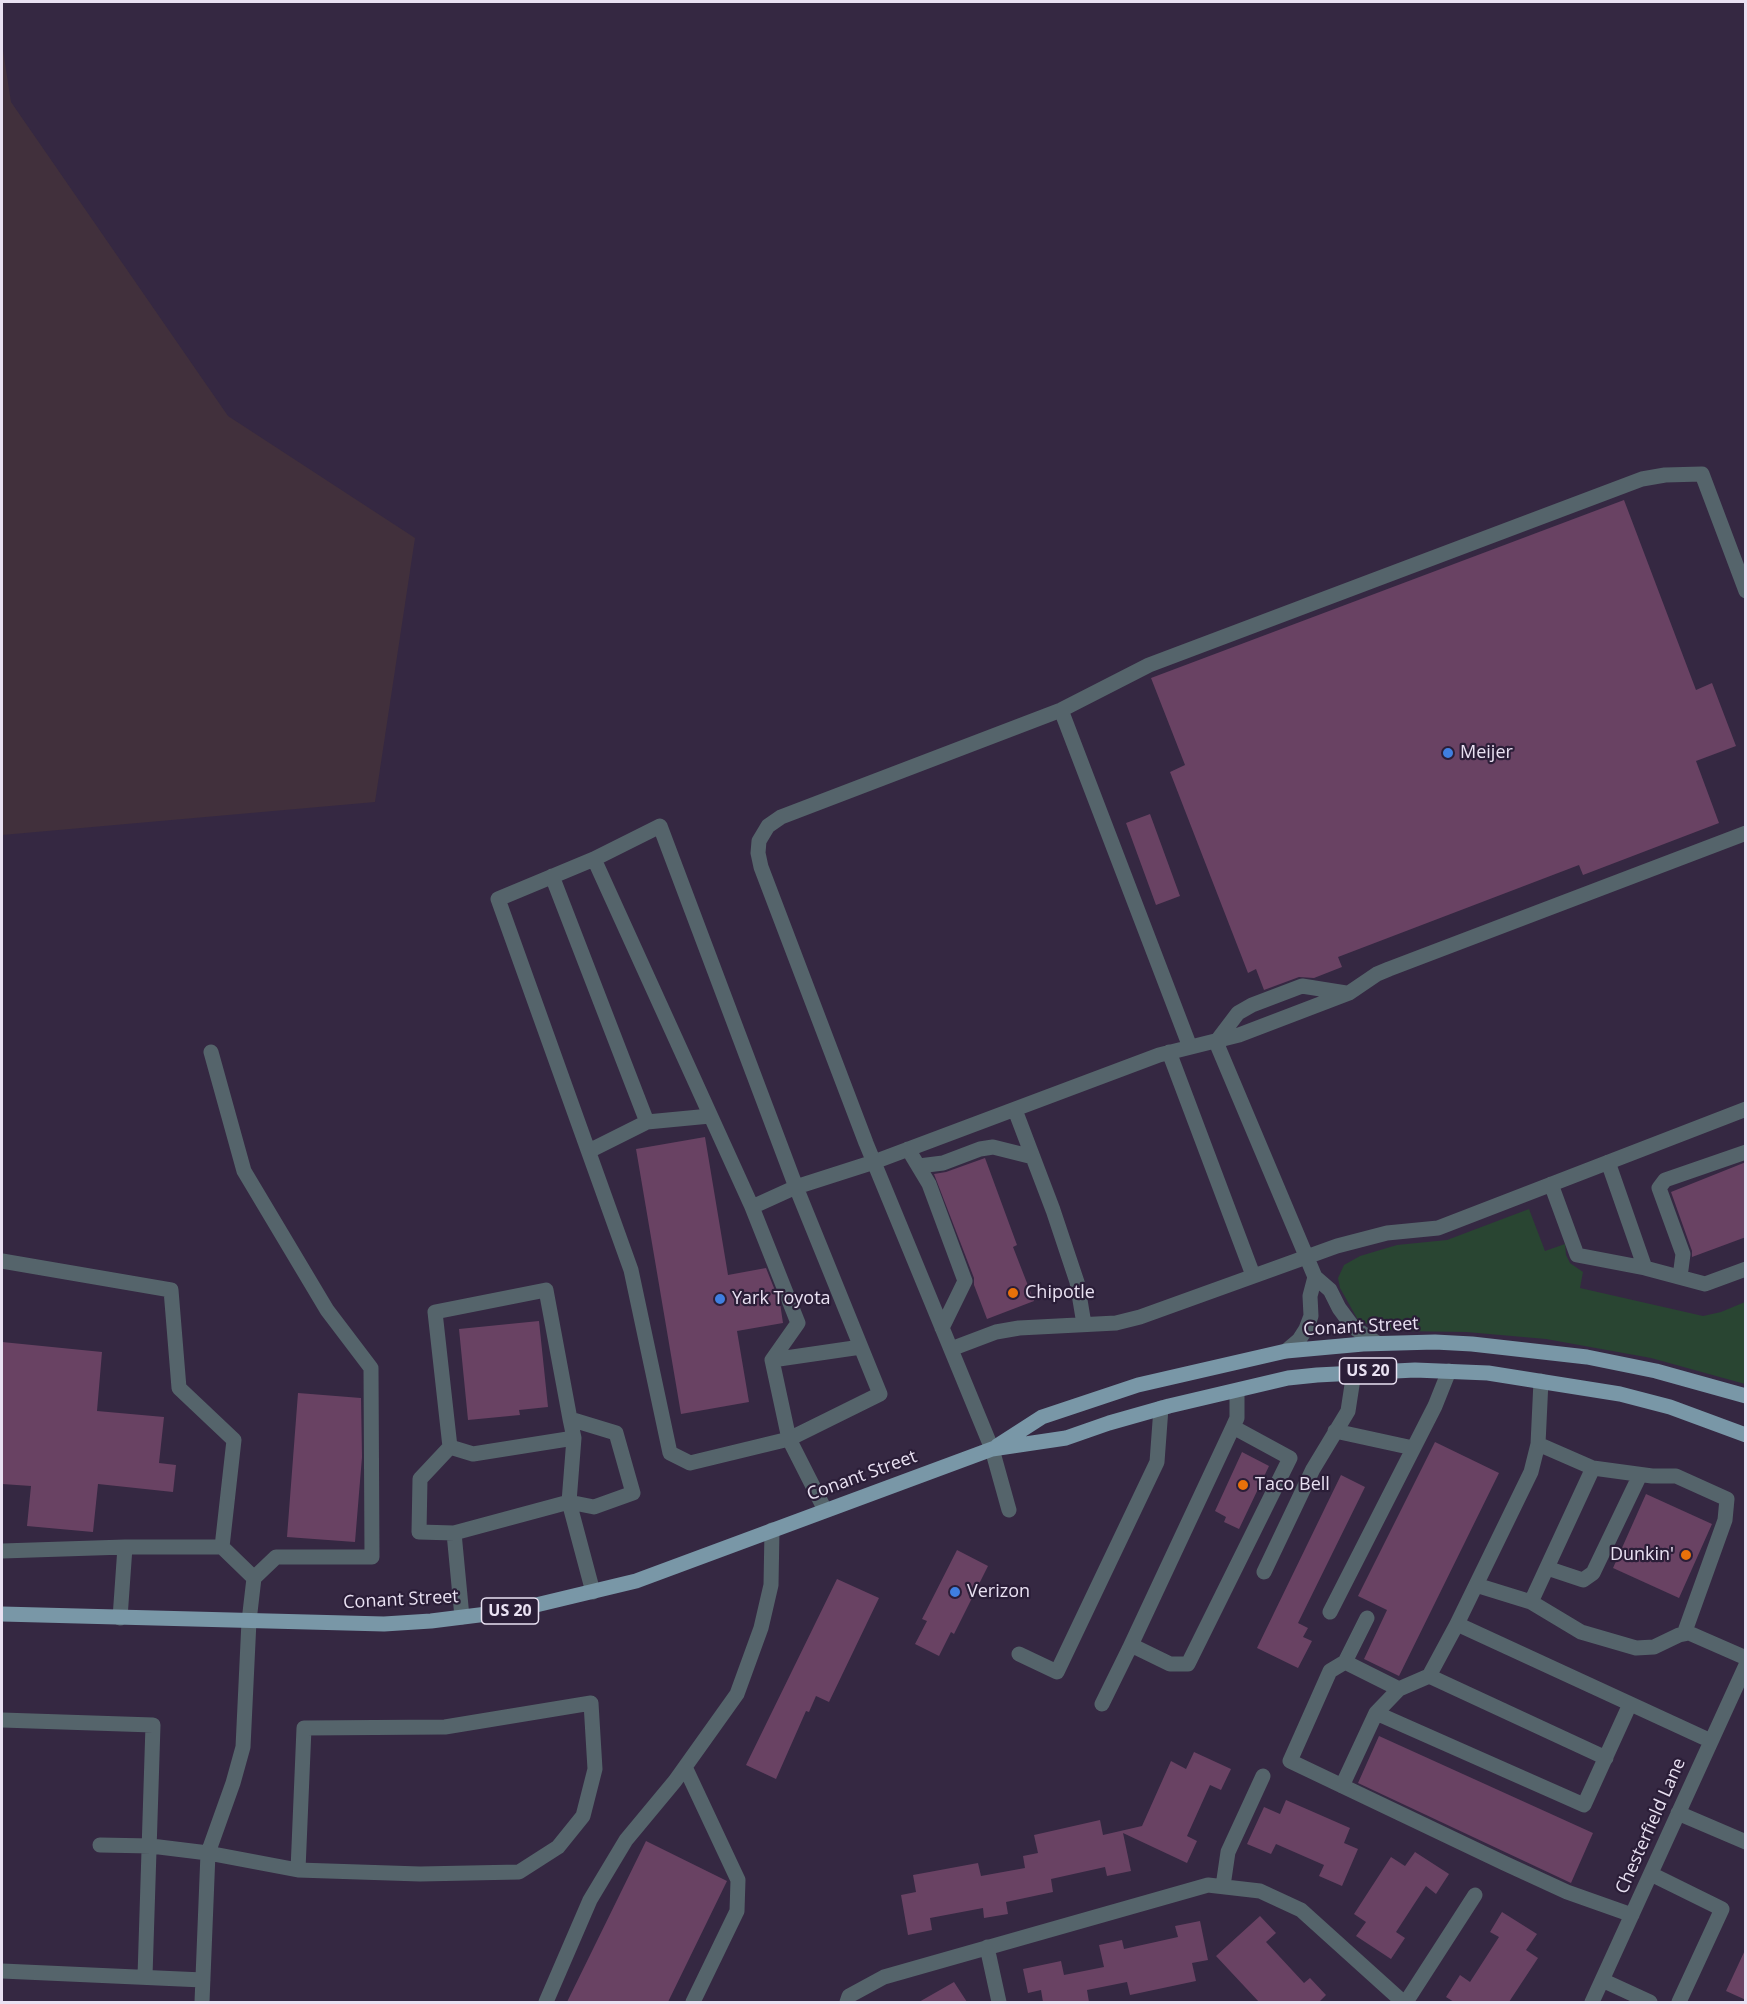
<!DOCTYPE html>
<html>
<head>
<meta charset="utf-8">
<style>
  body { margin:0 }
  #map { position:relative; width:1747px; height:2004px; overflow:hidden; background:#352842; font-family:"Open Sans",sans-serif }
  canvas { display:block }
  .frame { position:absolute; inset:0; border:3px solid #e9e1f2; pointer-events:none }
</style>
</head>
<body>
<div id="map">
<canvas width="1747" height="2004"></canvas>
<div class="frame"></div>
</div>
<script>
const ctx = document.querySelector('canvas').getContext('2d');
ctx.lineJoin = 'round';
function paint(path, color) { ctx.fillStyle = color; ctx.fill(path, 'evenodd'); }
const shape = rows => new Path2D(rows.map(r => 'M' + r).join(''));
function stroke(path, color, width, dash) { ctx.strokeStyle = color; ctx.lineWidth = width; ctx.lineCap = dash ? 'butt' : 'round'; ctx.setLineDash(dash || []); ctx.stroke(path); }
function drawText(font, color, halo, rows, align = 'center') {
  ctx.font = font + ' "Open Sans",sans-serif'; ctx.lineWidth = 4.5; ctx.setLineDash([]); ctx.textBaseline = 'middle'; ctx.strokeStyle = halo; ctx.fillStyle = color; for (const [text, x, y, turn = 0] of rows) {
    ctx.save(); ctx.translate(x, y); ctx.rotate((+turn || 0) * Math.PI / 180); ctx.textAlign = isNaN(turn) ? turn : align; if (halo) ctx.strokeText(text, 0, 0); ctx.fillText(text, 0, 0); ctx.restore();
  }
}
const industrial = shape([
  [2,44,11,102,228,416,415,538,375,802,2,835]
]);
const green = shape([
  [1529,1209,1545,1251,1565,1244,1566,1255,1570,1263,1583,1272,1580,1288,1703,1316,1721,1312,1745,1302,1745,1384,1651,1358,1546,1339,1466,1332,1398,1331,1372,1326,1358,1320,1340,1288,1338,1278,1344,1265,1360,1256,1397,1245,1447,1240]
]);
const building = shape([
  [1624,500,1696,690,1712,683,1736,746,1696,761,1719,823,1583,875,1579,865,1338,957,1342,967,1314,978,1299,977,1264,990,1256,969,1248,973,1170,772,1185,765,1151,678],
  [1150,814,1180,896,1156,905,1126,823],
  [705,1137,728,1275,766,1268,780,1303,783,1323,737,1331,749,1402,681,1414,636,1149],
  [985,1158,1017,1245,1013,1247,1034,1301,987,1319,974,1285,974,1278,934,1174,946,1172],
  [1746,1162,1746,1237,1692,1257,1692,1251,1671,1192],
  [539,1321,548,1407,519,1410,520,1415,468,1420,459,1329],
  [2,1342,102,1352,97,1411,164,1417,159,1463,176,1465,173,1492,98,1484,93,1532,27,1526,31,1486,2,1484],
  [298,1393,361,1398,362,1457,355,1542,287,1537],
  [1435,1442,1499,1473,1399,1676,1364,1659,1387,1610,1358,1596],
  [1242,1452,1269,1466,1239,1529,1224,1522,1226,1517,1215,1511],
  [1341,1475,1365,1487,1298,1623,1308,1628,1303,1637,1312,1641,1298,1668,1257,1648],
  [1646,1494,1712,1524,1679,1598,1613,1568],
  [957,1550,988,1566,954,1634,951,1632,939,1656,915,1644,927,1621,922,1619],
  [837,1579,879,1598,829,1702,816,1696,809,1712,806,1711,776,1779,746,1765],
  [1379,1736,1593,1833,1571,1883,1358,1783],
  [1194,1752,1231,1769,1221,1790,1210,1785,1187,1836,1197,1841,1187,1863,1123,1833,1131,1871,1107,1876,1105,1867,1051,1879,1053,1892,1006,1902,1008,1914,984,1918,983,1908,930,1918,932,1930,908,1935,901,1895,916,1892,913,1875,978,1863,981,1876,1025,1868,1023,1856,1038,1853,1034,1835,1100,1820,1103,1835,1142,1826,1171,1761,1186,1769],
  [1286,1800,1350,1828,1344,1843,1358,1849,1342,1886,1319,1876,1324,1865,1276,1844,1271,1854,1247,1844,1264,1807,1280,1814],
  [646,1841,727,1881,668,2002,567,2002],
  [1415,1852,1449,1874,1436,1894,1426,1886,1396,1932,1405,1938,1391,1959,1356,1936,1366,1922,1354,1914,1391,1857,1405,1866],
  [1502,1912,1537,1934,1526,1950,1538,1958,1509,2002,1454,2002,1446,1997,1460,1975,1470,1982,1499,1937,1490,1932],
  [1260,1916,1276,1933,1266,1942,1304,1983,1310,1978,1326,1995,1319,2002,1259,2002,1216,1956],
  [1200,1921,1208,1960,1192,1963,1196,1981,1130,1995,1127,1982,1087,1990,1089,2002,1043,2002,1041,1990,1028,1993,1023,1969,1061,1961,1064,1975,1104,1967,1099,1945,1122,1940,1124,1949,1178,1937,1175,1926],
  [1746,1948,1746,2000,1726,1991],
  [954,1982,967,2002,919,2002]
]);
const minor = shape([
  [1061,710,1190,1047],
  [594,859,752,1207,798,1323,772,1360,789,1439,825,1510],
  [552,876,647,1122,710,1116],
  [1346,993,1302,986,1252,1005,1238,1013,1216,1042,1315,1277,1330,1290,1339,1308,1353,1327,1377,1343],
  [211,1052,244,1171,327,1310,371,1368,372,1557,276,1557,254,1578],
  [1169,1052,1253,1275],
  [1015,1110,1053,1210,1077,1282,1084,1324],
  [908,1149,929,1184,965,1281,942,1328],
  [589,1151,647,1122],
  [1608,1162,1645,1268],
  [919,1166,943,1163,980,1149,993,1147,1033,1157],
  [1551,1184,1577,1255,1645,1268,1705,1284,1746,1269],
  [752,1207,796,1187,880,1394,789,1439,690,1463,670,1453,631,1270,498,899,594,859,660,826,796,1187,874,1162,1159,1055,1239,1035,1349,993,1377,974,1389,969,1746,833],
  [2,1261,171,1290,179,1388,234,1440,222,1547,125,1547,120,1618],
  [1680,1277,1683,1254,1659,1188,1665,1180,1746,1152],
  [951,1349,996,1332,1019,1328,1116,1323,1140,1317,1337,1246,1387,1233,1438,1228,1746,1109],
  [1286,1351,1299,1340,1306,1329,1311,1316,1310,1296,1315,1277],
  [772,1360,861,1347],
  [1541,1381,1538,1444,1531,1472,1457,1624,1711,1741],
  [1233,1427,1290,1458,1188,1664,1170,1664,1131,1645,1233,1427,1237,1418,1237,1391],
  [1335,1431,1413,1448],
  [450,1447,473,1454,574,1438],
  [1593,1468,1652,1476,1676,1476,1727,1499,1725,1520,1684,1634],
  [1009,1510,992,1449,866,1143,761,867,758,853,759,841,768,826,781,817,1061,710,1149,665,1642,479,1665,475,1702,474,1746,591],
  [454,1533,419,1532,420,1479,450,1447,435,1312,546,1290,570,1419,574,1438,569,1502,594,1507,633,1493,616,1433,570,1419],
  [2,1551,125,1547],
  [1547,1568,1583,1580,1593,1573,1640,1475],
  [1264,1572,1313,1469,1348,1411,1354,1372],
  [1476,1585,1531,1602,1593,1468,1538,1444],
  [1531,1602,1581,1632,1636,1648,1654,1647,1679,1635,1689,1633,1746,1658],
  [1330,1612,1435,1406,1449,1371],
  [462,1617,454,1533,569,1502,593,1592],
  [1367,1618,1345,1662,1399,1689],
  [1019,1654,1057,1672,1157,1462,1161,1408],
  [1345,1662,1330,1671,1290,1761,1504,1863,1567,1892,1632,1915],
  [1429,1676,1606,1758],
  [1102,1704,1131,1645],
  [1376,1713,1584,1805,1630,1704],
  [2,1720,153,1725,145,1976],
  [685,1767,738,1880,737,1911,693,2002],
  [1342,1786,1376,1713,1399,1689,1429,1676,1457,1624],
  [1678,1813,1746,1842],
  [100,1845,151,1846,208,1853,298,1870,420,1874,519,1872,558,1847,583,1816,595,1769,591,1703,445,1727,304,1728,298,1870],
  [1651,1874,1722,1909,1679,2002],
  [1223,1886,1228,1852,1263,1776],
  [987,1947,999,2002],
  [2,1971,203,1980],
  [1602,1980,1650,2002],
  [202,2002,208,1853,233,1783,243,1747,249,1621,254,1578,222,1547],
  [546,2002,590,1900,626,1840,675,1781,737,1694,761,1628,771,1585,772,1530],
  [847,2002,849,1996,884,1977,1208,1885,1260,1891,1301,1910,1403,2002],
  [1406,2002,1475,1895],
  [1592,2002,1746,1665]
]);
const major = shape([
  [997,1446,1042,1417,1138,1385,1286,1351,1363,1344,1435,1342,1472,1344,1587,1357,1656,1371,1746,1396],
  [2,1614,384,1624,431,1621,511,1611,636,1581,992,1449,1066,1438,1109,1423,1169,1406,1288,1378,1317,1375,1415,1370,1488,1373,1620,1394,1670,1407,1746,1435]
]);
const markers = [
  [1448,753,6,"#3f7fe0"],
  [1013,1293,6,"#e8710a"],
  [720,1299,6,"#3f7fe0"],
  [1243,1485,6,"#e8710a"],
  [1686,1555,6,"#e8710a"],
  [955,1592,6,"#3f7fe0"]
];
const shields = [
  [1368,1371,57],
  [510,1611,57]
];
const shieldNames = [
  ["US 20",1368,1371],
  ["US 20",510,1611]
];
const poiNames = [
  ["Meijer",1460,753],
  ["Chipotle",1025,1293],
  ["Yark Toyota",732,1299],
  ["Taco Bell",1255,1485],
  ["Dunkin'",1674,1555,"right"],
  ["Verizon",967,1592]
];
const streetNames = [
  ["Conant Street",1361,1327,-3],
  ["Conant Street",862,1476,-20],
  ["Conant Street",401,1600,-3],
  ["Chesterfield Lane",1651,1826,-66]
];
paint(industrial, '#41303c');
paint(green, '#294532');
paint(building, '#694263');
stroke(minor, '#55646b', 15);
stroke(major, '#7997a7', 15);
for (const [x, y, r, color] of markers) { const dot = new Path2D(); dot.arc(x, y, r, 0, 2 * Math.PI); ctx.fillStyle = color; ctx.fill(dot); stroke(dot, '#2b1e38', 2); }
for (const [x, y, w] of shields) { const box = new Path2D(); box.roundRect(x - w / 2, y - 13, w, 26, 4.5); ctx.fillStyle = '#2b1e38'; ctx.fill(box); stroke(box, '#e9e1f2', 1.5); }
drawText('bold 16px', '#e9e1f2', null, shieldNames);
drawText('18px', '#e9e1f2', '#2b1e38', poiNames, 'left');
drawText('18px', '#e9e1f2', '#2b1e38', streetNames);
</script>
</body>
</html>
